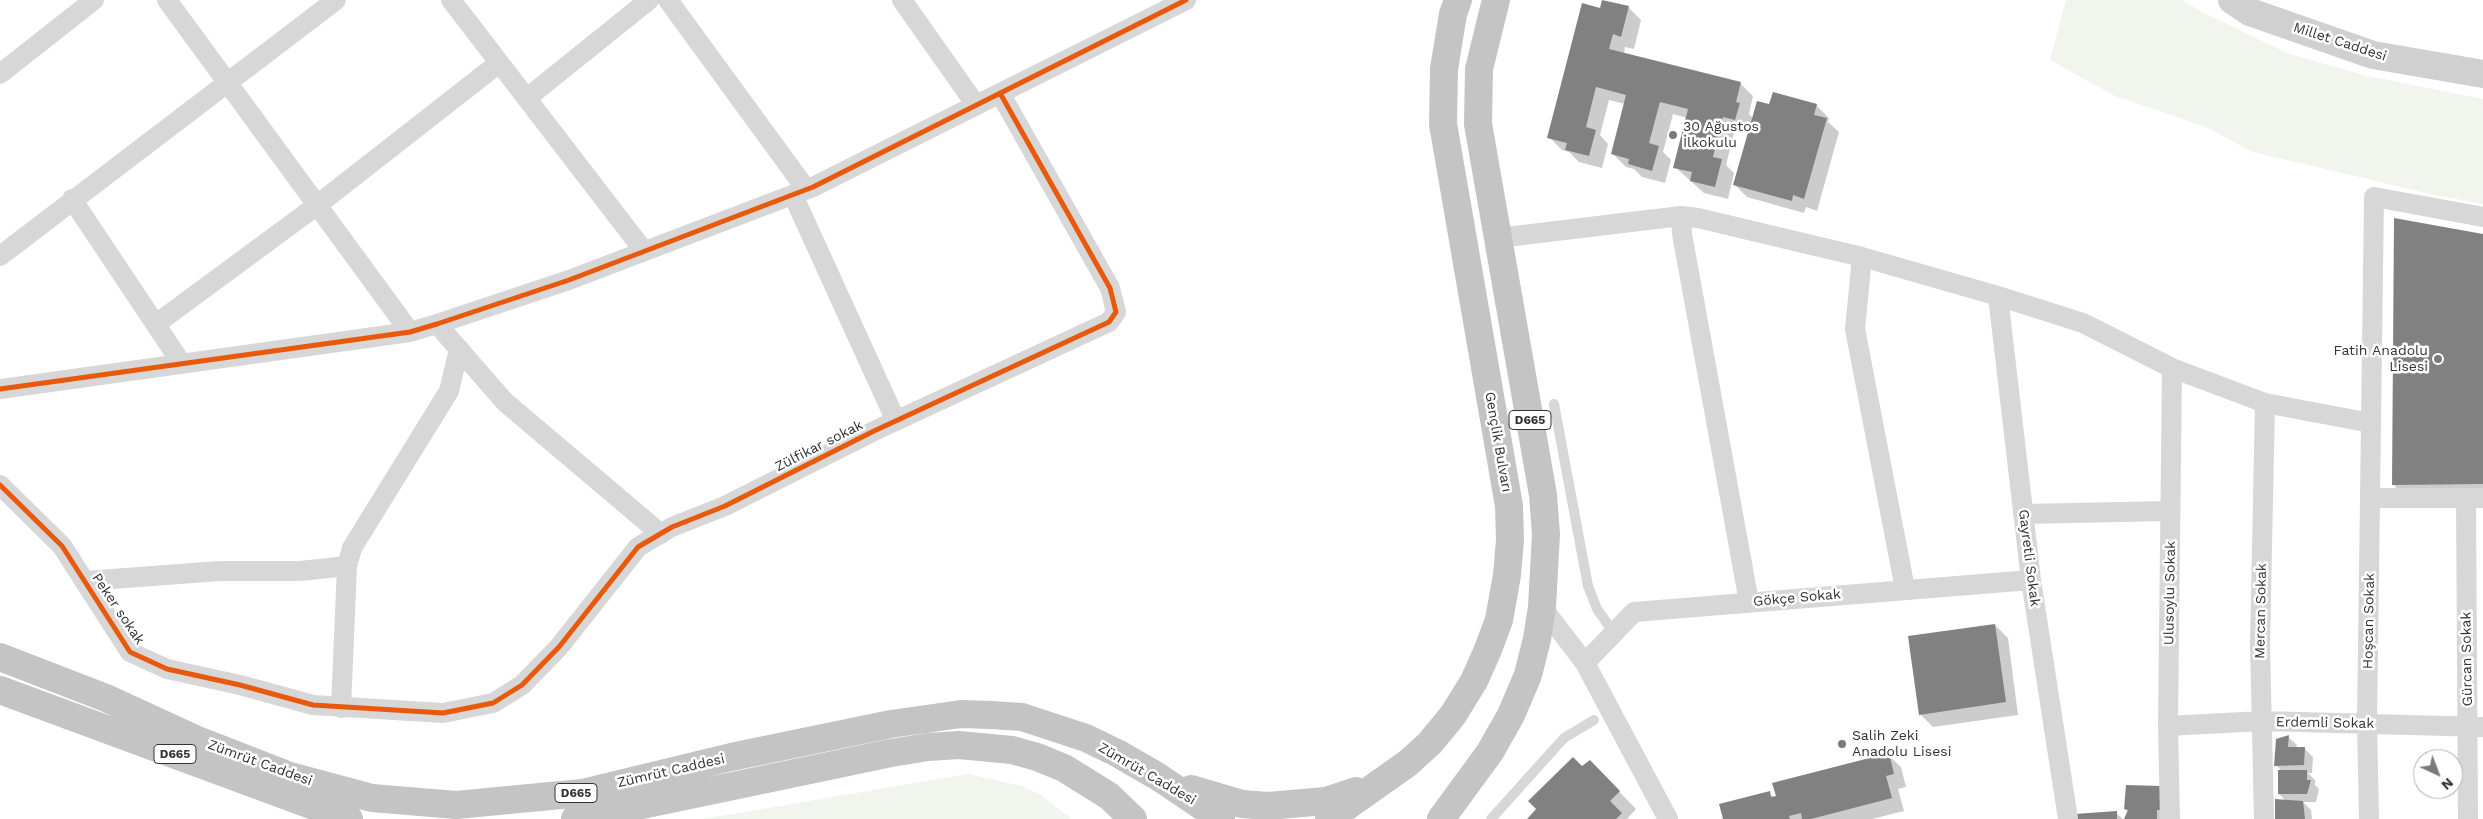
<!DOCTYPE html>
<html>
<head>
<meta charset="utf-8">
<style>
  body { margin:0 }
  #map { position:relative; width:2483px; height:819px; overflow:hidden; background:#fff; font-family:"Work Sans",sans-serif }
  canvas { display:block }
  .north { position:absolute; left:2413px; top:749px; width:50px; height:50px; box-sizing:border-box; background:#fff; border:1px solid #adadad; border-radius:50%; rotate:137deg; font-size:14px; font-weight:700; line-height:20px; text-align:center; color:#333 }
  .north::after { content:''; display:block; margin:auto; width:18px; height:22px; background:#7a7a7a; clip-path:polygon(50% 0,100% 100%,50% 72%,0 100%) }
</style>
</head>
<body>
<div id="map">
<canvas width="2483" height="819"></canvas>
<div class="north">N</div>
</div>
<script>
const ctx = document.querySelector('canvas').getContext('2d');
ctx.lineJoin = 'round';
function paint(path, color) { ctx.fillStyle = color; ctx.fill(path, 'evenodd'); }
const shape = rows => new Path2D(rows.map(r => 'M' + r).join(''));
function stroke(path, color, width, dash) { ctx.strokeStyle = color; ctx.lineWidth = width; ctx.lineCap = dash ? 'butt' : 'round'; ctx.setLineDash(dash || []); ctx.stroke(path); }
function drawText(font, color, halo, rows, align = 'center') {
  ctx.font = font + ' "Work Sans",sans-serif'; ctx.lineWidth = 5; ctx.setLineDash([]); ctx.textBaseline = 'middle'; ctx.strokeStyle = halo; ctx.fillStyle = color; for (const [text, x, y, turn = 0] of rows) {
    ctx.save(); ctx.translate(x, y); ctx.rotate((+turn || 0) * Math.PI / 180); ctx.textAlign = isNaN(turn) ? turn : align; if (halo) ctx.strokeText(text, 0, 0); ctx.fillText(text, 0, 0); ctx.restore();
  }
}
const green = shape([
  [2066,0,2182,0,2202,12,2287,53,2363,75,2483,99,2483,204,2435,195,2253,152,2206,127,2115,96,2050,60],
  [968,774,1022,786,1041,795,1071,819,703,819]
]);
const shadow = shape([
  [1628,7,1641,20,1634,49,1625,47,1624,54,1740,83,1753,96,1749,114,1753,118,1770,106,1816,105,1829,118,1828,122,1839,132,1817,211,1806,207,1804,213,1747,197,1734,184,1749,133,1735,129,1726,165,1734,173,1728,199,1704,193,1675,167,1687,118,1673,114,1663,152,1671,160,1665,183,1642,177,1634,169,1626,167,1613,154,1625,104,1609,100,1600,135,1608,144,1602,168,1579,162,1569,152,1562,150,1549,137,1601,9],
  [2483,235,2483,496,2406,498,2394,485],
  [1995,625,2008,638,2018,715,1933,727,1920,714],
  [2288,737,2297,745,2296,748,2304,748,2313,757,2312,773,2308,773,2315,780,2315,785,2319,789,2316,802,2303,802,2311,810,2312,819,2276,819,2286,801,2279,794,2280,769,2276,765],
  [1888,755,1901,767,1906,787,1898,789,1904,811,1872,819,1724,819,1769,793,1774,798],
  [1583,768,1606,778,1636,809,1627,819,1529,819],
  [2160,787,2165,819,2125,819,2129,813,2125,809],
  [2116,813,2123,819,2077,819]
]);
const building = shape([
  [1602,0,1629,6,1621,37,1613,34,1609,49,1741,82,1736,102,1740,103,1735,120,1723,117,1713,157,1722,159,1715,187,1690,181,1692,172,1673,168,1688,109,1660,102,1649,143,1659,146,1652,171,1628,164,1629,159,1611,154,1626,95,1596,87,1586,127,1596,130,1589,156,1565,150,1567,143,1547,138,1582,3,1600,8],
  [1773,92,1817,104,1814,115,1827,118,1804,199,1793,195,1792,201,1733,185,1757,101,1769,104],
  [2394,218,2483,234,2483,484,2392,485],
  [1995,624,2006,702,1919,715,1908,636],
  [2289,735,2288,747,2305,747,2304,765,2274,766,2276,739],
  [1889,753,1894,774,1886,776,1892,798,1811,819,1802,819,1801,813,1789,816,1790,819,1723,819,1719,804,1770,791,1771,797,1776,796,1772,783],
  [1573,757,1582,766,1590,760,1620,791,1610,801,1622,813,1616,819,1527,819,1536,809,1528,801],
  [2278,770,2307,770,2307,780,2311,780,2307,794,2278,794],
  [2126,785,2161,786,2161,810,2157,810,2157,819,2124,819,2128,810,2124,809],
  [2275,799,2303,801,2305,819,2275,819],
  [2117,811,2117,819,2076,819,2075,814]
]);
const lane = shape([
  [1554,404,1588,586,1597,609,1614,633],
  [1491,819,1564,738,1594,720]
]);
const street = shape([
  [167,0,410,332],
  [451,0,644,251],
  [668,0,806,189],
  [902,0,976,105],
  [0,74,94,0],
  [527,98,649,0],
  [793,195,896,421],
  [72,199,182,364],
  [1681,216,1682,234,1749,602],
  [1498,238,1681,216,1698,218,1862,257,1998,296,2083,323,2172,368,2265,403,2371,423],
  [0,256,336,0],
  [1862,257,1855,329,1905,589],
  [1998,296,2031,580,2068,819],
  [156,324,316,206,499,63],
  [437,324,505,402,661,534],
  [0,389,410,332,437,324,569,280,813,187,1186,0],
  [0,485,62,546,130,652,167,669,240,685,313,705,443,713,493,703,522,685,559,647,638,547,672,527,725,506,874,431,1109,322,1116,312,1110,288,1000,93],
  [2371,498,2483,498],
  [2466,499,2468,819],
  [2023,514,2170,511],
  [85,581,220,571,300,571,347,566],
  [1542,607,1585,663,1668,819],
  [1585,663,1634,612,2031,580],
  [341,708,347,566,352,548,449,391,459,349],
  [2168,726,2262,721,2483,727],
  [2170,819,2168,726,2172,368],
  [2264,819,2260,644,2265,403],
  [2369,819,2367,723,2374,197,2483,217]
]);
const secondary = shape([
  [2232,0,2250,12,2373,55,2483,74]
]);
const highway = shape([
  [0,657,106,698,195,739,290,776,372,798,456,805,582,793,731,757,891,724,961,714,991,715,1022,717,1086,738,1117,753,1157,776,1221,819],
  [0,690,349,819],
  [1191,789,1242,804,1268,806,1326,801,1356,791],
  [575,819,891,753,928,747,959,745,1012,750,1037,757,1064,768,1109,796,1133,819],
  [1329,819,1408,763,1430,743,1453,715,1474,681,1487,652,1499,620,1507,575,1510,540,1509,506,1443,124,1444,69,1453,14,1458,0],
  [1441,819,1490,752,1511,715,1528,675,1537,639,1542,607,1546,534,1543,495,1478,124,1479,69,1496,0]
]);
const cycleway = shape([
  [0,389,410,332,437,324,569,280,813,187,1186,0],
  [0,485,62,546,130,652,167,669,240,685,313,705,443,713,493,703,522,685,559,647,638,547,672,527,725,506,874,431,1109,322,1116,312,1110,288,1000,93]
]);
const markers = [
  [1673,135,5,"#7a7a7a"],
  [2438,359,5,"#7a7a7a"],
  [1842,744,5,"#7a7a7a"]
];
const shields = [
  [1530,420,42],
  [175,754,42],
  [576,793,42]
];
const shieldNames = [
  ["D665",1530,420],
  ["D665",175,754],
  ["D665",576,793]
];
const streetNames = [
  ["Millet Caddesi",2340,42,18],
  ["Gençlik Bulvarı",1498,442,80],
  ["Zülfikar sokak",819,446,-27],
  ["Gayretli Sokak",2029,558,83],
  ["Ulusoylu Sokak",2170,593,-89],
  ["Gökçe Sokak",1797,598,-5],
  ["Peker sokak",118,609,56],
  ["Mercan Sokak",2261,611,-89],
  ["Hoşcan Sokak",2369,621,-89],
  ["Gürcan Sokak",2467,659,-91],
  ["Erdemli Sokak",2325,723,1],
  ["Zümrüt Caddesi",260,763,20],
  ["Zümrüt Caddesi",671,771,-13],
  ["Zümrüt Caddesi",1147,774,30]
];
const poiNames = [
  ["30 Ağustos",1683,127],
  ["İlkokulu",1683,143],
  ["Fatih Anadolu",2428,351,"right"],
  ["Lisesi",2428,367,"right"],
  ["Salih Zeki",1852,736],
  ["Anadolu Lisesi",1852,752]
];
paint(green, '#f1f5ed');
paint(shadow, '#0003');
paint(building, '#818181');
stroke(lane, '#d7d7d7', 10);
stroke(street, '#d7d7d7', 20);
stroke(secondary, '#d0d0d0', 28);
stroke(highway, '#c4c4c4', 28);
stroke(cycleway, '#e8590c', 5);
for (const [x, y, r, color] of markers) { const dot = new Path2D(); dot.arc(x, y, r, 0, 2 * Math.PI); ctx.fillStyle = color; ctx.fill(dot); stroke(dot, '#fff', 2); }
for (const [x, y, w] of shields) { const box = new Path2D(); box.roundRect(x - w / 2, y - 9.5, w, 19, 4); ctx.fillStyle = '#fff'; ctx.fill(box); stroke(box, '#333', 1); }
drawText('bold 12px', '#333', null, shieldNames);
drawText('14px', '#333', '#fff', streetNames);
drawText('14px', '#333', '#fff', poiNames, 'left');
</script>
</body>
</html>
